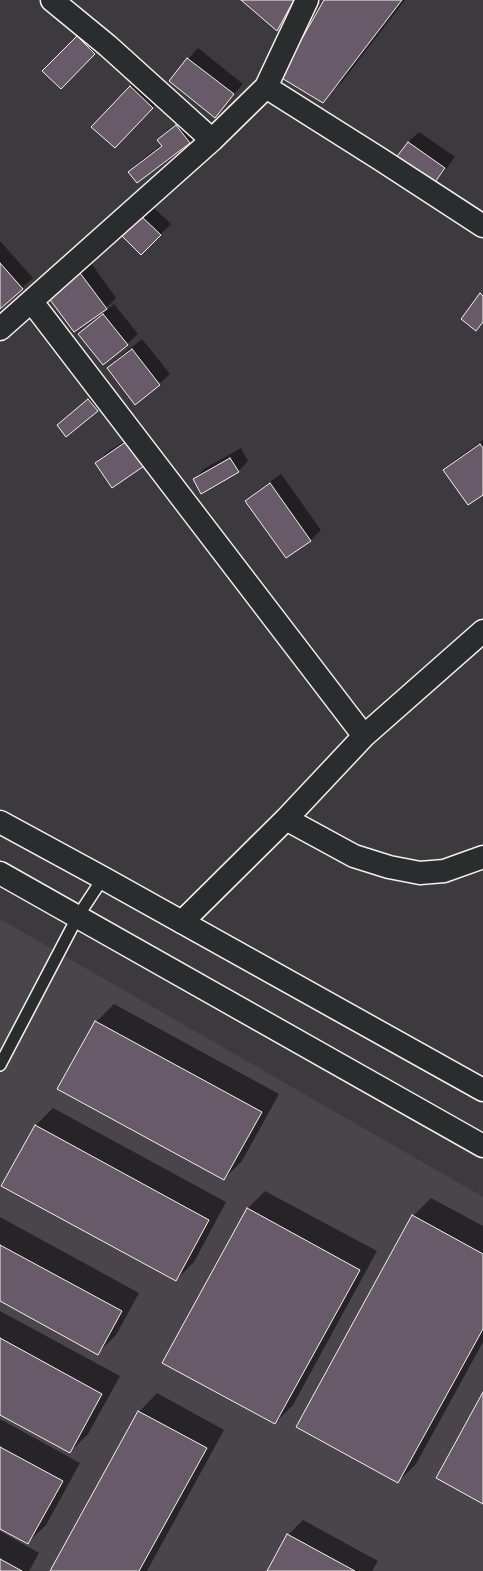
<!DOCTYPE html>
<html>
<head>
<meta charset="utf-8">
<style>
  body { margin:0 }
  canvas { display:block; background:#3d3a3f }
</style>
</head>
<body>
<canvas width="483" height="1571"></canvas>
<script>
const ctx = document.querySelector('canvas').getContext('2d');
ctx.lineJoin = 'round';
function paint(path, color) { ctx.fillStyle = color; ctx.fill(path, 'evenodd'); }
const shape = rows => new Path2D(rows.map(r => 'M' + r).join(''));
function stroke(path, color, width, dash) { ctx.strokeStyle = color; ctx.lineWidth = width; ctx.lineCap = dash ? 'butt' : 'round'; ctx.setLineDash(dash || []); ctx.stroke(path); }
const built = shape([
  [0,919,483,1197,483,1571,0,1571]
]);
const shadow = shape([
  [243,0,300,0,292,15,277,29],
  [325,0,405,0,341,83,322,101],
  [88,26,105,43,61,88,44,71],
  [198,48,243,84,215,116,170,80],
  [141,76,163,97,125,136,130,87],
  [187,116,199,132,189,143,129,172,140,161,162,144,158,140,169,129],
  [419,132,455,157,443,173,433,184,408,142],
  [152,206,171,224,141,254,123,235],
  [0,241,33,278,0,308],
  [91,263,116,298,106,308,60,287],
  [114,304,138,334,127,344,103,363,79,334,90,324],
  [142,339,170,374,159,384,108,368,118,358],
  [99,389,107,400,97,410,58,425],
  [140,430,146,463,96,463,106,453],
  [483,440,483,493,445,470,455,460],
  [241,448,248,461,238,472,194,480,204,469],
  [281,474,321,530,311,540,287,557,247,501,257,491],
  [114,1004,279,1094,242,1161,224,1179,96,1022],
  [53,1108,226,1202,194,1262,176,1280,35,1126],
  [265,1191,377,1251,293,1405,275,1423,247,1209],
  [431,1198,483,1226,483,1342,416,1464,398,1482,413,1216],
  [0,1217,139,1293,116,1335,98,1353,0,1300],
  [0,1311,120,1376,88,1434,70,1452,0,1414],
  [157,1393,224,1430,147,1571,51,1571,139,1412],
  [0,1419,80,1463,46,1525,27,1543,0,1528],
  [303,1520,378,1561,372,1571,268,1571,288,1535],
  [0,1531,39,1553,29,1571,0,1571]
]);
const building = shape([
  [241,0,294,0,277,31,241,0],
  [324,0,402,0,323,103,280,77,324,0],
  [77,36,95,54,61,89,42,71,77,36],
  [187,58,234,94,215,118,169,81,187,58],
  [130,86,153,108,115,148,91,127,130,86],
  [176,125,190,143,137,183,128,172,162,146,157,140,176,125],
  [408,142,445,168,433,185,395,159,408,142],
  [141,216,161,235,141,255,121,235,141,216],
  [0,263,23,289,0,309,0,263],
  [80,273,107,309,74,332,48,297,80,273],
  [480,293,483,296,483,322,476,331,461,319,480,293],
  [103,314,128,345,103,365,78,334,103,314],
  [132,349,160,385,135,405,107,368,132,349],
  [88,399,98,411,66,437,57,425,88,399],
  [130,439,147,464,112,488,95,463,130,439],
  [480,444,483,448,483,495,468,505,443,470,480,444],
  [230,458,239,472,201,494,193,479,230,458],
  [270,483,311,541,286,558,245,501,270,483],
  [95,1021,262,1112,224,1180,57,1089,95,1021],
  [35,1125,209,1220,176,1281,1,1186,35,1125],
  [247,1208,360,1270,275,1424,162,1363,247,1208],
  [412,1215,483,1254,483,1329,398,1483,296,1427,412,1215],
  [0,1245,122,1311,98,1355,0,1301,0,1245],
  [0,1338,102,1394,70,1453,0,1415,0,1338],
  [483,1392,483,1504,436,1478,483,1392],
  [138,1411,207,1448,139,1571,50,1571,138,1411],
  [0,1447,63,1481,28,1544,0,1529,0,1447],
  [287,1534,355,1571,267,1571,287,1534],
  [0,1559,22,1571,0,1571,0,1559]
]);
const service = shape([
  [0,1065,78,916,103,878]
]);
const minor = shape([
  [266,87,307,0],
  [212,140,266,87,380,159,483,226],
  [32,302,364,736],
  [0,329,212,140,108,46,52,0],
  [286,819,354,856,389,867,420,873,444,871,483,857],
  [182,922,286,819,364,736,483,631]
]);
const tertiary = shape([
  [0,822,103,878,483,1090],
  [0,873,483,1146]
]);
paint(built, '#4a444b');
paint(shadow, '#0007');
paint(building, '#685a68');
stroke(building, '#f4f1e8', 1);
stroke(service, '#f4f1e8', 14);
stroke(minor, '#f4f1e8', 25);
stroke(tertiary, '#f4f1e8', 25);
stroke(service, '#2a2d2e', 11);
stroke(minor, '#2a2d2e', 22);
stroke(tertiary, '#2a2d2e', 22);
</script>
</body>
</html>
